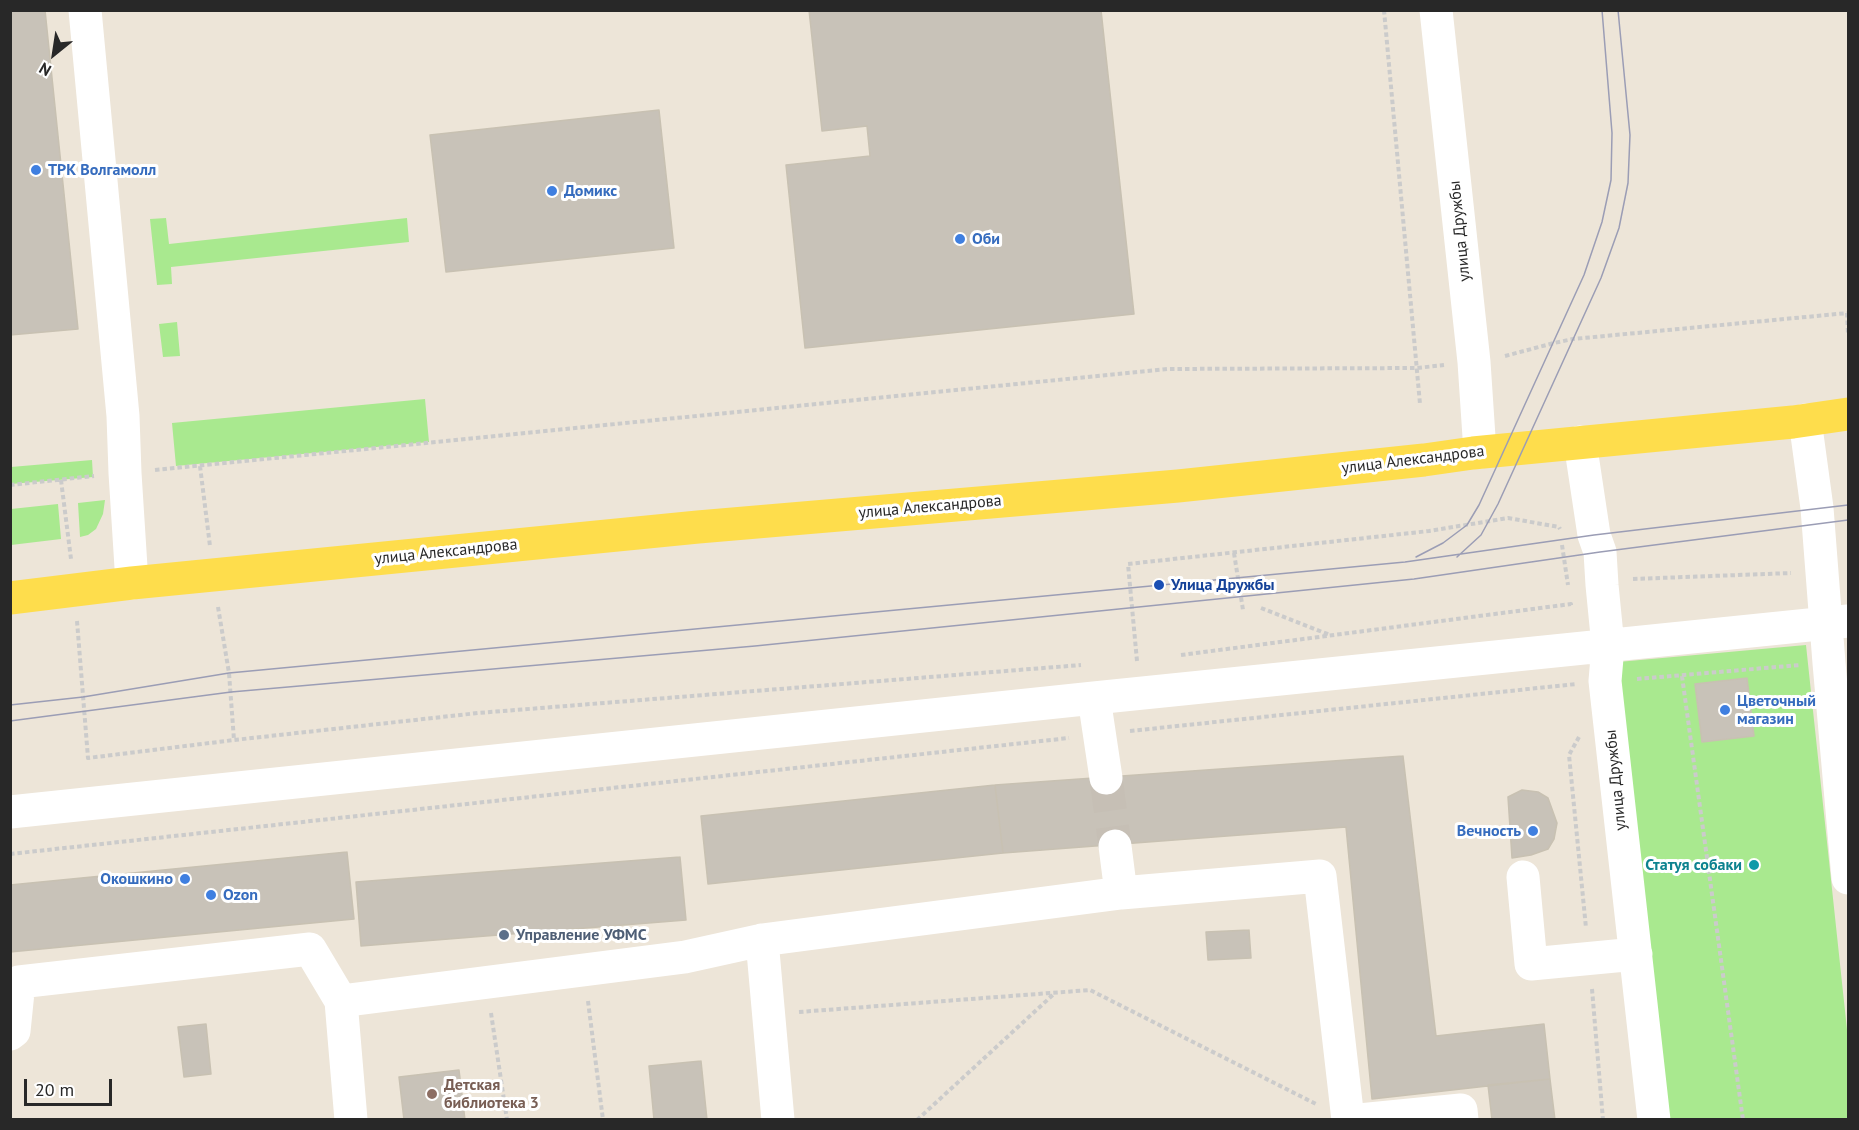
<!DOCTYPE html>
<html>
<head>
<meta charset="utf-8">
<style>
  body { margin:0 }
  #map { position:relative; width:1859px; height:1130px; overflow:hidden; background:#ede5d8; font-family:"PT Sans",sans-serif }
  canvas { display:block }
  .frame { position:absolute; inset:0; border:12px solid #282828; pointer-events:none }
  .north { position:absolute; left:24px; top:24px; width:60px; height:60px; -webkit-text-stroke:4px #fff; paint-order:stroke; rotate:210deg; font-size:16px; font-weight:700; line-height:24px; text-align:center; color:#282828 }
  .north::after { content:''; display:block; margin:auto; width:21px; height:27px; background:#282828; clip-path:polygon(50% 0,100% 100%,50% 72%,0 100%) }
  .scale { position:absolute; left:24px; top:1079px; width:88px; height:27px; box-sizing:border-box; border:3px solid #282828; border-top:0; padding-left:8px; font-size:18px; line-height:21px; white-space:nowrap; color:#282828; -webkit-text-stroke:4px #fff; paint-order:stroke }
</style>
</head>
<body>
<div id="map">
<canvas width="1859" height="1130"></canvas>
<div class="frame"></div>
<div class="north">N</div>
<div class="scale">20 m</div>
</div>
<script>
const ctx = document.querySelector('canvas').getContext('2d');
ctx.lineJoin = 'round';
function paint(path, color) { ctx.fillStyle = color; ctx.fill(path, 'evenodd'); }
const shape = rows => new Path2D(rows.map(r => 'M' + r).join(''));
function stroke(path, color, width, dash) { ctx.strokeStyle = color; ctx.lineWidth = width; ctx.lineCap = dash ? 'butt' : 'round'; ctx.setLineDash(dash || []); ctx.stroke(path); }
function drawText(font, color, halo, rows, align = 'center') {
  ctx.font = font + ' "PT Sans",sans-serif'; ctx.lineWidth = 6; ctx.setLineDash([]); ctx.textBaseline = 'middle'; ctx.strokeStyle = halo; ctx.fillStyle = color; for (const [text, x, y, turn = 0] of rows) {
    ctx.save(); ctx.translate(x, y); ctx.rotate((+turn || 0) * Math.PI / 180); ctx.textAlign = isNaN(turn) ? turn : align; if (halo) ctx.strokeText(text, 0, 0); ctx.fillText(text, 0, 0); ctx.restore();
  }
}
const green = shape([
  [166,218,169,244,407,218,409,242,171,267,172,284,157,285,150,219],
  [177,322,180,356,163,357,159,324],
  [425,399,429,442,176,466,172,423],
  [92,460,93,477,11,484,11,467],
  [105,500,103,514,96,529,88,535,80,537,78,503],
  [58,504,61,539,11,545,11,509],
  [1806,645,1848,1039,1848,1119,1668,1119,1618,662]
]);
const building = shape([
  [10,10,45,10,78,329,10,335,10,10],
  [809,10,1101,10,1134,314,805,348,786,165,870,156,867,126,822,131,809,10],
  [659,110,674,248,446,272,430,135,659,110],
  [1747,678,1754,736,1702,742,1695,684,1747,678],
  [1403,756,1436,1036,1544,1024,1550,1079,1372,1099,1346,827,1003,853,995,785,1403,756],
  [995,785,1003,853,708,884,701,816,995,785],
  [1522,790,1538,792,1548,798,1557,823,1554,839,1548,849,1531,855,1512,858,1508,797,1522,790],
  [347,852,354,919,10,952,10,885,347,852],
  [680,857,686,920,361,946,356,882,680,857],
  [1249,930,1251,958,1208,960,1206,932,1249,930],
  [206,1024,211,1074,184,1077,178,1027,206,1024],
  [701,1061,707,1120,654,1120,649,1066,701,1061],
  [459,1070,465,1120,404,1120,399,1077,459,1070],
  [1550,1079,1555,1120,1492,1120,1488,1085,1550,1079]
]);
const minorTunnel = shape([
  [1106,778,1115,846]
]);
const path = shape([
  [1384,10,1420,404],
  [1847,313,1848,334],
  [1505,356,1554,343,1573,339,1848,313],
  [200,466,210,546],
  [155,470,1167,369,1417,368,1444,365],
  [61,480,71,559],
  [10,485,94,476],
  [1562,545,1568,585],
  [1234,553,1243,610],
  [1633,579,1791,573],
  [218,607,229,673,234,740],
  [1261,608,1330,635],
  [77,621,88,758,234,740,478,713,1081,665],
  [1181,655,1571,604,1571,605],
  [1137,661,1128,564,1429,531,1508,518,1559,527,1560,529],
  [1682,676,1743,1120],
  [1637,679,1800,665],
  [1130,731,1576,684],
  [1579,737,1569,755,1586,928],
  [10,854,1069,738],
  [1592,989,1603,1120],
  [588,1001,603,1120],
  [799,1012,1090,990,1316,1104],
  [491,1013,507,1120],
  [917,1120,1056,992]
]);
const minor = shape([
  [85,10,123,416,125,473,132,583],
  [1436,10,1474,362,1480,452],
  [1805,420,1817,508,1829,663,1848,878],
  [1580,442,1594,535,1600,552,1602,585,1608,646,1605,681,1654,1120],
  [1094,698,1106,778],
  [10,812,1094,698,1848,621],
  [1115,846,1121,893],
  [1523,877,1531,964,1636,954],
  [762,940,778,1120],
  [341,1001,351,1120],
  [10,1034,14,1031,19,982,310,949,341,1001,685,957,762,940,1121,893,1320,876,1348,1120],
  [1359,1120,1461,1110,1462,1120]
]);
const major = shape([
  [10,598,132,583,698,527,1178,486,1424,460,1473,453,1793,422,1848,414]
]);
const tram = shape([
  [1416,557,1443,543,1467,525,1479,505,1584,275,1602,222,1611,180,1612,133,1602,10],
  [1457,557,1481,535,1498,504,1601,278,1619,228,1628,183,1630,135,1618,10],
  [10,705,83,697,229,673,1405,562,1594,535,1848,505],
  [10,721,231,692,755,646,1414,579,1600,552,1848,520]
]);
const markers = [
  [36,170,6,"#3f7fe0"],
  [552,191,6,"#3f7fe0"],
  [960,239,6,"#3f7fe0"],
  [1159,585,6,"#1a4fb4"],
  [1725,710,6,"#3f7fe0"],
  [1533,831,6,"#3f7fe0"],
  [1754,865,6,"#0f9aa8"],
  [185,879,6,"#3f7fe0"],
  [211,895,6,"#3f7fe0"],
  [504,935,6,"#5c6f8a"],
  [432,1094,6,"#8d6e63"]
];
const shopNames = [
  ["ТРК Волгамолл",48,170],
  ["Домикс",564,191],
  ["Оби",972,239],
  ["Цветочный",1737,701],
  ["магазин",1737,719],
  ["Вечность",1521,831,"right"],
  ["Окошкино",173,879,"right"],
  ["Ozon",223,895]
];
const streetNames = [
  ["улица Дружбы",1460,231,-96],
  ["улица Александрова",1413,460,-7],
  ["улица Александрова",930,507,-5],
  ["улица Александрова",446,552,-6],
  ["улица Дружбы",1616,780,-96]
];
const transitNames = [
  ["Улица Дружбы",1171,585]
];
const cultureNames = [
  ["Статуя собаки",1742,865]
];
const serviceNames = [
  ["Управление УФМС",516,935]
];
const educationNames = [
  ["Детская",444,1085],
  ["библиотека 3",444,1103]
];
paint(green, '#a9e98f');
paint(building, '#c8c2b8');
stroke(building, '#c8c1b2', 1.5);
stroke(minorTunnel, '#c6bfb5', 33, [33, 16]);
stroke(path, '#cbcbcb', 4, [4.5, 3]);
stroke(minor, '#fff', 33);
stroke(major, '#fedd4c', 33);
stroke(tram, '#9b9db5', 1.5);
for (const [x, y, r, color] of markers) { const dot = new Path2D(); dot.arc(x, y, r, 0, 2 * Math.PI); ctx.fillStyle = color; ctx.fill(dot); stroke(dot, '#fff', 2); }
drawText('bold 16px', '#366cbe', '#fff', shopNames, 'left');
drawText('16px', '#282828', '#fff', streetNames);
drawText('bold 16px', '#164399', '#fff', transitNames, 'left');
drawText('bold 16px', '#0d838f', '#fff', cultureNames, 'right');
drawText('bold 16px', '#4e5e75', '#fff', serviceNames, 'left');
drawText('bold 16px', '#785e54', '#fff', educationNames, 'left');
</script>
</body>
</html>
